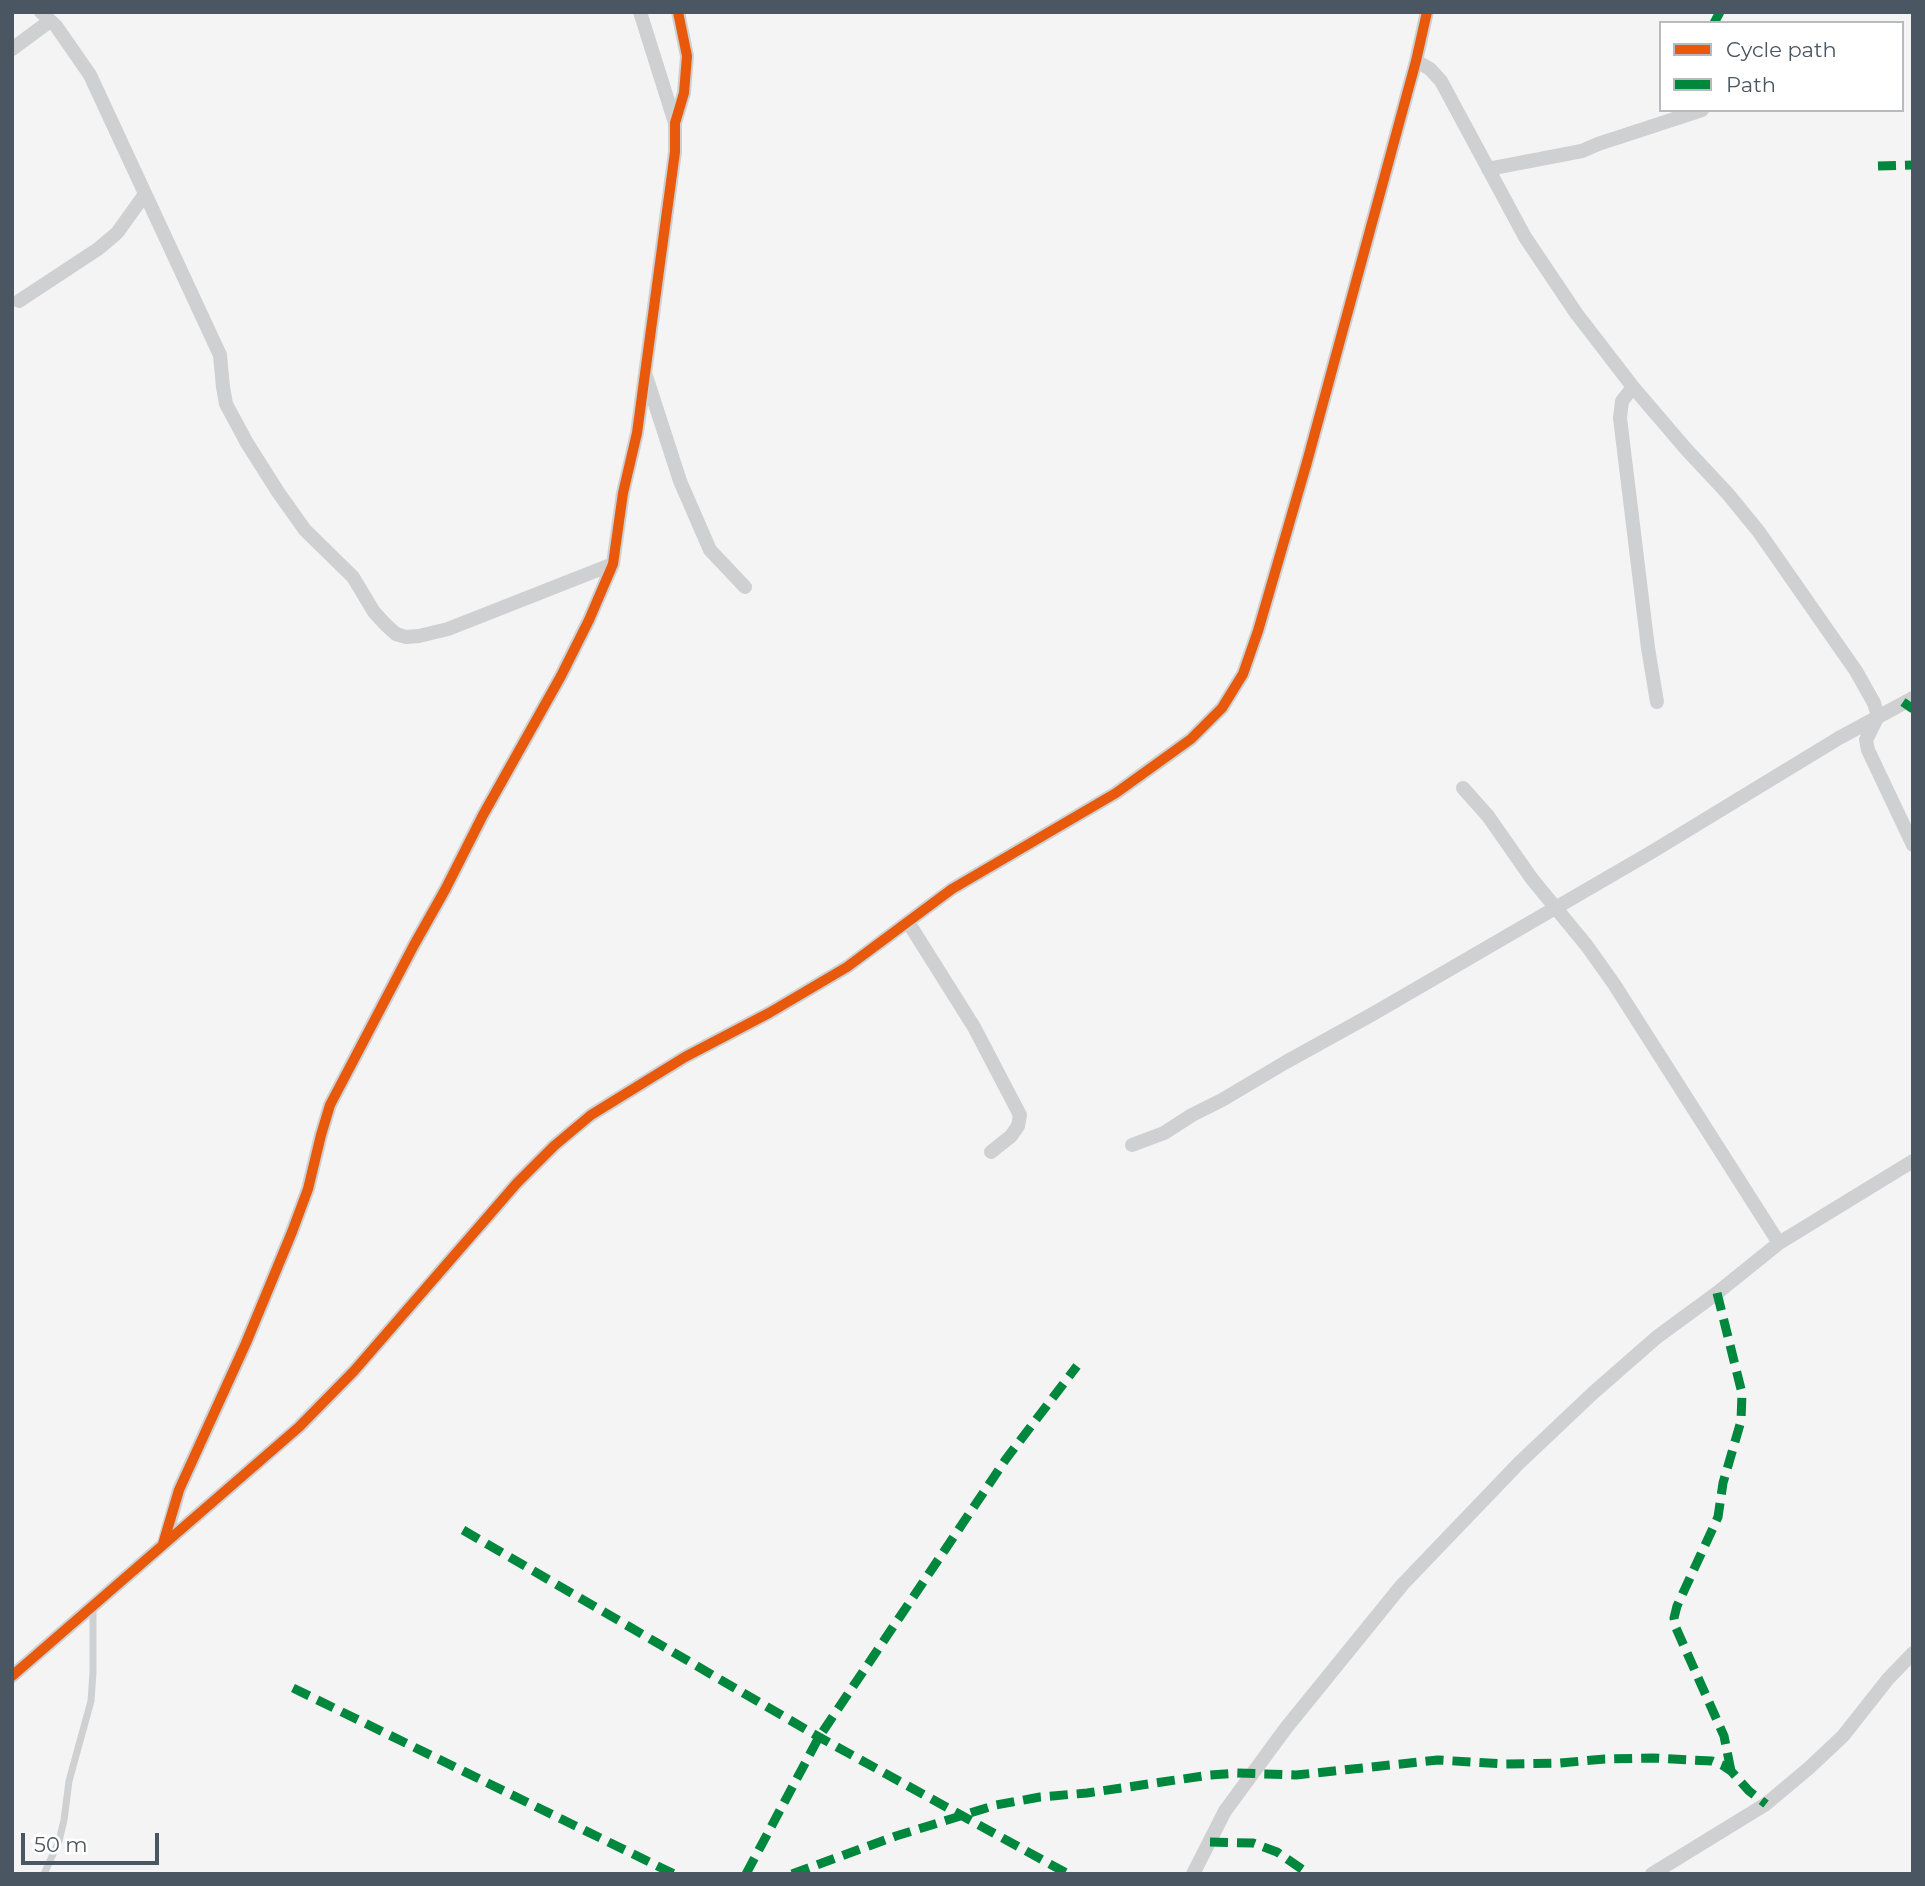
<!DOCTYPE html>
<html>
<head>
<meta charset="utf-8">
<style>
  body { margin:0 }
  #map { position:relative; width:1925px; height:1886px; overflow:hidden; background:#f4f4f4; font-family:Montserrat,sans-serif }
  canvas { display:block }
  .frame { position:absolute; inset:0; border:14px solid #4a5661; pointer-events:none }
  .legend { position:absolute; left:1659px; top:21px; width:245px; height:91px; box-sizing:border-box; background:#fff; border:2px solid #b7bbc0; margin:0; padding:9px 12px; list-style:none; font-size:21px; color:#4a5661 }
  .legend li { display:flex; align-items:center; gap:14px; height:35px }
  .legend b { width:35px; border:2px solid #b7bbc0 }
  .scale { position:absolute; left:21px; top:1833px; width:138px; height:32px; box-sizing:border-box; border:4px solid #4a5661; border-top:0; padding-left:9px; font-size:21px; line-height:24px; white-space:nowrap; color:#4a5661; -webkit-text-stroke:5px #fff; paint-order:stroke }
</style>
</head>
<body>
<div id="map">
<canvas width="1925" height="1886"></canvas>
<div class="frame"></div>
<ul class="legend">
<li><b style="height:9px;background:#e8590c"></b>Cycle path</li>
<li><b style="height:9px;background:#00873e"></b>Path</li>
</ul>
<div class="scale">50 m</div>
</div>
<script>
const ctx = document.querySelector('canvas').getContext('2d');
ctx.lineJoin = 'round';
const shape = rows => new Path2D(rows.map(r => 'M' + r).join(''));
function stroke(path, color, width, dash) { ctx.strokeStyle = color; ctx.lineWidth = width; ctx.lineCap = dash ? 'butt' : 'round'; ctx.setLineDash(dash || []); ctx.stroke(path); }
const lane = shape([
  [44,1874,59,1841,64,1820,69,1781,91,1701,93,1672,93,1606]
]);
const street = shape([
  [41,12,56,26,90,75,220,355,223,387,226,404,247,443,278,492,305,530,353,577,374,612,386,625,396,634,406,637,419,636,448,629,613,564],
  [640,12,675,123],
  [12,49,50,21],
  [1416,61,1430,69,1441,81,1525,237,1576,313,1633,387,1686,449,1728,494,1759,532,1856,671,1874,703,1878,716,1866,740,1868,750,1913,845],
  [1488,169,1582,151,1598,144,1702,110],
  [19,301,98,249,117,233,145,194],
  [646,376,680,481,710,550,745,587],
  [1633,387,1622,401,1620,418,1648,648,1657,702],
  [1463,788,1488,816,1532,879,1587,946,1614,984,1779,1243],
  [908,922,974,1027,1020,1115,1018,1126,1011,1136,991,1152],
  [1132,1145,1164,1133,1192,1115,1222,1100,1286,1062,1371,1015,1650,853,1839,738,1913,698],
  [164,1543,179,1490,246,1343,292,1232,308,1189,321,1135,330,1105,414,945,445,890,483,815,561,676,589,620,613,564,623,493,637,433,675,152,675,123,684,93,687,56,678,12],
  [12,1676,299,1427,354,1371,517,1183,554,1146,591,1115,685,1057,769,1013,847,967,952,889,1116,793,1191,739,1222,708,1243,674,1258,631,1307,462,1416,61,1427,12],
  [1193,1874,1225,1811,1286,1728,1402,1585,1519,1463,1593,1393,1657,1337,1717,1293,1779,1243,1913,1161],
  [1652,1874,1766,1804,1809,1768,1843,1736,1888,1679,1913,1653]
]);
const quiet = shape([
  [1714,23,1720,12],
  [1878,166,1913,165],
  [1903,702,1913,709],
  [1717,1293,1742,1393,1741,1421,1723,1483,1718,1517,1677,1606,1674,1618,1676,1628,1724,1736,1731,1771],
  [463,1530,819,1737,1068,1874],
  [293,1688,674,1874],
  [1210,1842,1253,1843,1277,1852,1309,1874],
  [746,1874,819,1737,1006,1459,1077,1366],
  [792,1874,896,1836,996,1805,1040,1797,1087,1793,1210,1775,1237,1773,1296,1775,1438,1760,1504,1764,1560,1763,1605,1759,1653,1758,1712,1761,1722,1765,1731,1771,1749,1791,1766,1804]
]);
const cycleway = shape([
  [163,1544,179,1490,246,1343,292,1232,308,1189,321,1135,330,1105,414,945,445,890,483,815,561,676,589,620,613,564,623,493,637,433,675,152,675,123,684,93,687,56,678,12],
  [12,1676,299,1427,354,1371,517,1183,554,1146,591,1115,685,1057,769,1013,847,967,952,889,1116,793,1191,739,1222,708,1243,674,1258,631,1307,462,1416,61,1427,12]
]);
stroke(lane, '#ced0d2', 7);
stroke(street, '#ced0d2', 14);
stroke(quiet, '#00873e', 9, [18, 9]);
stroke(cycleway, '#e8590c', 10);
</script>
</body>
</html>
